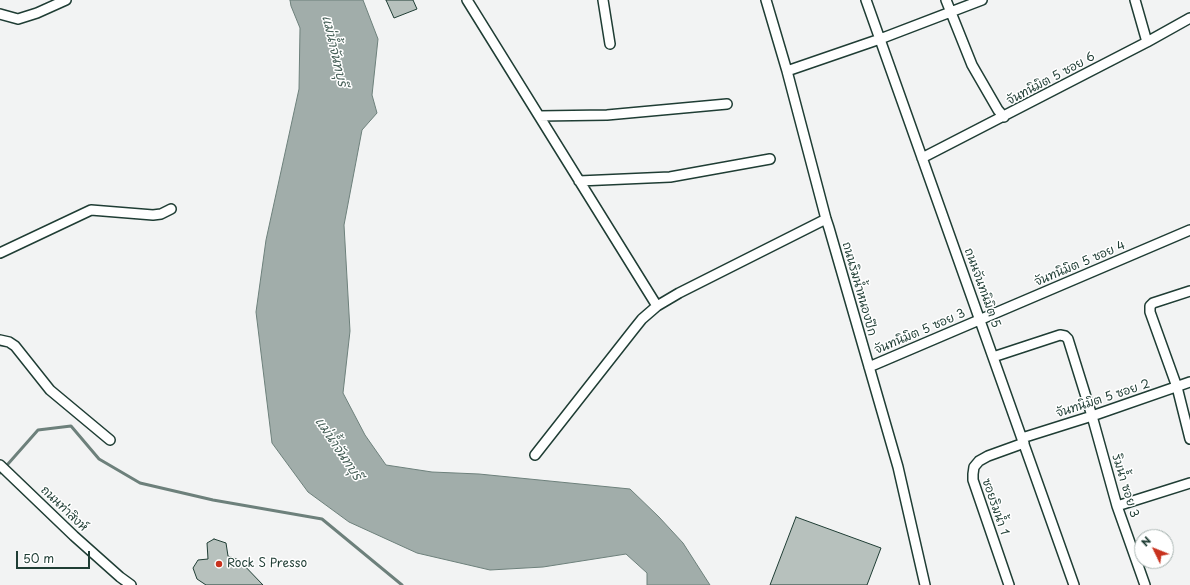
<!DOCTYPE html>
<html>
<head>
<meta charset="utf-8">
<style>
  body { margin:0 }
  #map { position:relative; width:1190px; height:585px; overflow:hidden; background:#f2f3f3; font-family:"Playpen Sans",sans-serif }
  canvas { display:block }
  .north { position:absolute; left:1134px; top:529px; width:40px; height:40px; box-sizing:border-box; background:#fff; border:1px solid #a5b1ae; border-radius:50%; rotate:313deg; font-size:11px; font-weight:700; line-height:16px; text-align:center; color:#1f3d34 }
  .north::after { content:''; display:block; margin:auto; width:14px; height:18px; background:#c8321e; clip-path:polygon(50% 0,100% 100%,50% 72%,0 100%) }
  .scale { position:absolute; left:16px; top:551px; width:74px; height:18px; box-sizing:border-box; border:2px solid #1f3d34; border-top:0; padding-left:5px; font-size:12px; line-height:14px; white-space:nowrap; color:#1f3d34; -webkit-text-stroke:3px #fff; paint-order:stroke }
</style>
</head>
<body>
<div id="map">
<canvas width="1190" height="585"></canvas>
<div class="north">N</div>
<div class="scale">50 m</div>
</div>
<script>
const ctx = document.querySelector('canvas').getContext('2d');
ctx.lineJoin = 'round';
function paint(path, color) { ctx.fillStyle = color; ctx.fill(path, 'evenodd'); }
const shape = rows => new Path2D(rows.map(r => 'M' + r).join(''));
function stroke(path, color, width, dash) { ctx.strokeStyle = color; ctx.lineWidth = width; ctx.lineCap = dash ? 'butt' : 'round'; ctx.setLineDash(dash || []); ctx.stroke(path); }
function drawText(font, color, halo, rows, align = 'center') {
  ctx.font = font + ' "Playpen Sans","Playpen Sans Thai",sans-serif'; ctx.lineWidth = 3; ctx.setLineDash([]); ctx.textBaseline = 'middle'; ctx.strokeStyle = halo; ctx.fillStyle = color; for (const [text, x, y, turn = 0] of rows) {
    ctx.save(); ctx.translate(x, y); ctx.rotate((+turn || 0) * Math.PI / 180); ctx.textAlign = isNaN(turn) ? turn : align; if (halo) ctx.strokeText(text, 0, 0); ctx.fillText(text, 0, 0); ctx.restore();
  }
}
const water = shape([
  [290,0,363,0,378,39,372,95,377,113,362,130,344,225,350,331,343,393,365,435,386,465,432,472,479,474,630,489,659,517,683,543,710,585,647,585,647,573,626,554,543,567,490,570,417,553,349,522,308,492,272,443,256,312,266,240,299,89,300,28,291,6,290,0]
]);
const stream = shape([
  [0,473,38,430,71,426,99,459,140,483,213,500,322,519,402,585]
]);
const building = shape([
  [386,0,413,0,417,9,394,18,386,0],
  [796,517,881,548,867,585,770,585,796,517],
  [214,539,226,543,228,556,239,560,263,585,206,585,197,579,193,568,198,560,208,559,207,543,214,539]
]);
const street = shape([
  [467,0,657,306],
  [603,0,610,44],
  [766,0,787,71,826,219,829,228,898,467,925,585],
  [866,0,1074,585],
  [946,0,972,65,998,110,1004,117],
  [1135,0,1147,42],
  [0,14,18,19,37,13,66,0],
  [787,71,880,39,982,0],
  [539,116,607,115,727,104],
  [922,158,1147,42,1190,18],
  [579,181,670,177,770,159],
  [0,253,91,210,153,215,161,214,171,209],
  [1190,291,1153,303,1150,306,1150,312,1177,387,1190,439],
  [0,340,9,342,15,346,50,390,110,440],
  [993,357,1060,335,1065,336,1068,339,1092,416,1117,506,1145,585],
  [869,367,1190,230],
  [1022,438,1092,416,1190,382],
  [535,455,634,329,642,319,657,306,679,293,826,219],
  [0,465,74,536,120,577,131,585],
  [1117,506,1190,483],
  [1009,585,973,480,973,474,974,467,979,461,988,456,1024,443]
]);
const markers = [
  [219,564,4,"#c8321e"]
];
const streetNames = [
  ["จันทนิมิต 5 ซอย 6",1051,79,-28],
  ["จันทนิมิต 5 ซอย 4",1080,264,-23],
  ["ถนนจันทนิมิต 5",982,288,70],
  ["ถนนริมน้ำหนองปึก",859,289,74],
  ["จันทนิมิต 5 ซอย 3",920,332,-23],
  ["จันทนิมิต 5 ซอย 2",1103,399,-18],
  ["ริมน้ำ ซอย 3",1125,486,73],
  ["ซอยริมน้ำ 1",995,507,71],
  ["ถนนท่าสิงห์",64,509,44]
];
const poiNames = [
  ["Rock S Presso",227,564]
];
const waterNames = [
  ["แม่น้ำจันทบุรี",334,51,77],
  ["แม่น้ำจันทบุรี",338,449,56]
];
paint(water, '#a1adaa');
stroke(water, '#6d807b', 1);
stroke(stream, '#6d807b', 3);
paint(building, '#b7c1bd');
stroke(building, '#1f3d34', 1);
stroke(street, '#1f3d34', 12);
stroke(street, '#fff', 9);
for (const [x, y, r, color] of markers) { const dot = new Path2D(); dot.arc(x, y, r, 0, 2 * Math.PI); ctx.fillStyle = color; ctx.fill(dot); stroke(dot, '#fff', 1.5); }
drawText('12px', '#1f3d34', '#fff', streetNames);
drawText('12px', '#1f3d34', '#fff', poiNames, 'left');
drawText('italic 13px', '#465f57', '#fff', waterNames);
</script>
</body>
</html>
